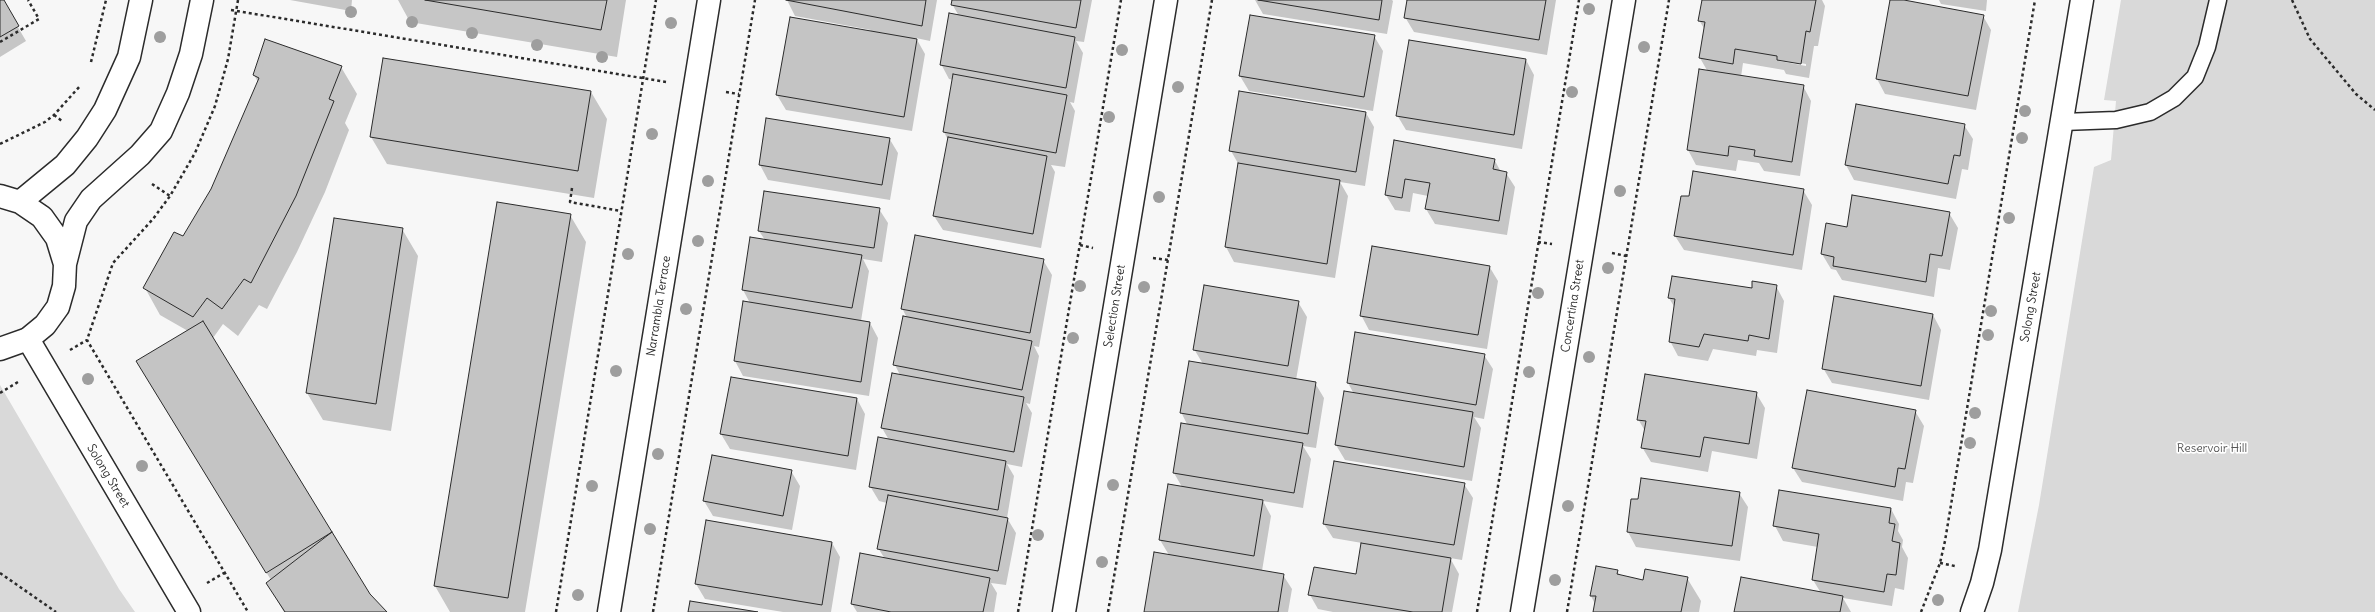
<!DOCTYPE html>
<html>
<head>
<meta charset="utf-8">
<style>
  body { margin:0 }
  canvas { display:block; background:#f7f7f7 }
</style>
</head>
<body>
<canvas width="2375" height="612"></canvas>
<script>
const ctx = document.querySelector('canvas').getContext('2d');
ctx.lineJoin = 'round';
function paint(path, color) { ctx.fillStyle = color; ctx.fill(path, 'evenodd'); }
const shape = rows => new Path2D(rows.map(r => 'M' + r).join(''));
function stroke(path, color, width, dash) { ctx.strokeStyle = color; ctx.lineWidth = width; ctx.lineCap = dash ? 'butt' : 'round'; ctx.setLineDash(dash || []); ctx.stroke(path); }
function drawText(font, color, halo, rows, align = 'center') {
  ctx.font = font + ' Delius,sans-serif'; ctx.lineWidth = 3.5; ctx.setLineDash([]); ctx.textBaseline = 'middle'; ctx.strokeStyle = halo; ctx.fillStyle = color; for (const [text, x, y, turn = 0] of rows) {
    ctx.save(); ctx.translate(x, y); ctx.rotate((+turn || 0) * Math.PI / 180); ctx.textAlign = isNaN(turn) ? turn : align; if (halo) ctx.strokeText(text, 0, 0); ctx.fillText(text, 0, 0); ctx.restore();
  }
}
const green = shape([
  [2121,0,2375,0,2375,612,2018,612,2039,505,2094,167,2111,160,2116,101,2104,100],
  [0,385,119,589,135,612,0,612]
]);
const shadow = shape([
  [0,0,2,0,26,41,0,57],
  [290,0,352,0,351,11],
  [398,0,626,0,617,57,410,22],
  [787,0,937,0,930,41,916,38,925,54,912,131,786,110,777,95,871,30,795,16],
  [953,0,1092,0,1084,42,1076,41,1083,53,1074,103,1070,102,1075,111,1065,167,1051,165,1055,172,1041,248,943,230,934,216,948,140,944,132,953,80,949,79,941,64,959,16,952,4],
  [1255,0,1392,0,1393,1,1387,34,1263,14],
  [1408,0,1556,0,1547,55,1414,32,1405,17],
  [1703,0,1822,0,1825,6,1818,46,1814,46,1809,78,1786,74,1784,70,1743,63,1741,77,1803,86,1811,101,1800,176,1764,171,1759,163,1738,160,1736,171,1696,165,1688,150,1708,72,1700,58,1705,30,1699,20],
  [1779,59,1806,64,1806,66,1779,61],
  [1891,0,1983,16,1991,30,1976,110,1885,94,1877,79],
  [1939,0,1987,0,1986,11,1941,4],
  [1374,36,1383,51,1373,111,1249,91,1240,76],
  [1526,60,1534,75,1522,149,1406,130,1397,115],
  [341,67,357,94,345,123,349,130,325,192,297,252,267,309,259,305,238,336,223,324,213,338,369,595,386,612,284,612,267,583,271,580,153,389,188,331,160,315,145,288,183,238,212,189,258,82,254,75],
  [591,92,607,119,594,198,387,164,371,137],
  [1857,105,1964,125,1973,139,1968,170,1962,169,1956,199,1854,180,1846,165],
  [1366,113,1374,127,1365,186,1340,182,1348,196,1335,278,1234,262,1226,247,1239,165,1231,151],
  [767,119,889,138,898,153,890,200,768,180,760,165],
  [1395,142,1494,159,1501,172,1506,173,1515,187,1507,235,1435,224,1426,209,1428,196,1413,193,1410,212,1395,210,1386,195],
  [1803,190,1812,205,1802,270,1684,250,1675,236],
  [498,203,570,215,586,242,525,612,450,612,435,586],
  [879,209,888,223,882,262,863,259,869,271,861,321,870,323,878,338,869,396,743,376,735,361,750,303,743,290,765,240,759,231],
  [1949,213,1958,228,1950,270,1938,268,1934,297,1842,280,1836,270,1831,269,1822,254,1848,228],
  [334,219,402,229,418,256,391,431,323,420,307,393],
  [1043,260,1052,275,1039,347,1034,346,1039,356,1030,404,1026,403,1032,413,1022,467,1007,464,1014,476,1007,518,1016,533,1006,585,991,583,997,593,994,612,857,612,852,604,861,555,885,559,878,548,887,503,879,501,870,486,889,440,882,428,900,375,895,365,904,318,907,318,902,308],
  [1489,266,1498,281,1487,349,1369,330,1361,315],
  [1776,286,1784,301,1777,353,1757,350,1756,356,1713,349,1708,361,1678,356,1670,341,1675,308,1669,298],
  [1298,302,1307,317,1296,380,1315,383,1324,398,1316,448,1303,446,1311,459,1303,508,1263,501,1271,516,1262,571,1283,575,1292,589,1288,612,1145,612,1169,555,1160,540,1182,487,1174,473,1188,426,1181,412,1203,364,1194,349],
  [1933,315,1941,330,1929,400,1832,383,1823,368],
  [1484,355,1493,369,1484,419,1474,417,1481,428,1472,481,1345,460,1336,445,1354,394,1348,383],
  [1756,393,1765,408,1757,459,1712,451,1708,472,1651,462,1642,447,1645,431,1638,419],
  [857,399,865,414,856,470,730,449,721,434],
  [1915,411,1924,426,1913,483,1906,482,1903,501,1802,482,1793,468],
  [791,471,800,486,792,530,713,516,704,501],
  [1464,484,1473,498,1462,560,1450,558,1459,574,1452,612,1333,612,1318,609,1310,595,1357,575,1362,543,1333,538,1324,524],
  [1739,493,1748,507,1740,561,1636,547,1628,532],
  [1891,509,1899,524,1898,531,1903,540,1902,547,1908,558,1904,590,1895,588,1892,606,1843,598,1851,612,1735,612,1821,593,1813,580,1818,547,1783,541,1775,526],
  [832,543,840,557,831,612,783,612,705,599,696,584],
  [1597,567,1617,571,1620,576,1644,581,1687,578,1701,601,1699,612,1594,612,1595,604,1591,596]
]);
const building = shape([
  [0,0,4,0,19,26,0,37,0,0],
  [425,0,607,0,601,30,425,0],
  [786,0,926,0,922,26,786,0],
  [952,0,1081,0,1076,28,951,5,952,0],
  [1258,0,1382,0,1379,20,1258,0],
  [1407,0,1546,0,1539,40,1404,18,1407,0],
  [1702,0,1816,0,1810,32,1806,31,1801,64,1777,60,1777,56,1735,49,1733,64,1699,58,1705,22,1698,21,1702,0],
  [1890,0,1904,0,1984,15,1968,96,1876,79,1890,0],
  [949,13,1075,37,1066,88,940,65,949,13],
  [1250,15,1375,35,1364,97,1239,76,1250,15],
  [790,17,917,39,904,117,776,95,790,17],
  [265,39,342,66,329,99,334,101,296,196,251,283,244,279,222,309,207,298,193,317,143,288,174,232,183,236,211,189,259,78,253,75,265,39],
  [1409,40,1526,59,1514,135,1396,116,1409,40],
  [383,58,591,91,578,171,370,137,383,58],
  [1699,69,1804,85,1792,162,1754,156,1755,150,1729,146,1728,156,1687,150,1699,69],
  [953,74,1067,95,1056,153,943,132,953,74],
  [1239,91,1366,112,1356,172,1229,151,1239,91],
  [1856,104,1965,124,1960,156,1954,155,1948,184,1845,165,1856,104],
  [766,118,890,138,882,185,759,165,766,118],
  [948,137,1047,156,1033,234,933,216,948,137],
  [1394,140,1495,159,1493,169,1507,172,1499,221,1425,209,1430,183,1405,179,1402,198,1385,195,1394,140],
  [1238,163,1340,180,1327,264,1225,247,1238,163],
  [1693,171,1804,189,1793,255,1674,236,1681,196,1689,196,1693,171],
  [764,191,880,208,874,248,758,231,764,191],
  [1852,195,1950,212,1942,256,1930,254,1926,282,1833,266,1834,257,1821,254,1826,223,1847,227,1852,195],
  [497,202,571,214,508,598,434,586,497,202],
  [334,218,403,228,376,404,306,393,334,218],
  [915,235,1044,259,1030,333,901,309,915,235],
  [750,237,862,255,852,308,742,290,750,237],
  [1372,246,1490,266,1478,335,1360,316,1372,246],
  [1672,276,1752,288,1752,281,1777,285,1769,339,1749,335,1748,341,1704,334,1699,347,1669,342,1675,299,1668,298,1672,276],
  [1204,285,1299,301,1288,366,1193,350,1204,285],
  [1834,296,1933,314,1921,386,1822,369,1834,296],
  [743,301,870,322,861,382,734,361,743,301],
  [903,316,1032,341,1022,390,893,365,903,316],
  [203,321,332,532,266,573,136,361,203,321],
  [1355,332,1485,354,1476,405,1347,383,1355,332],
  [1189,361,1316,382,1308,434,1180,413,1189,361],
  [892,373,1024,397,1014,452,881,428,892,373],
  [1645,374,1757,392,1749,444,1704,437,1700,457,1641,448,1646,421,1637,420,1645,374],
  [731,377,857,398,848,456,720,434,731,377],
  [1807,390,1916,410,1905,469,1898,468,1895,487,1792,468,1807,390],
  [1344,391,1473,412,1464,467,1335,445,1344,391],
  [1181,423,1303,443,1294,493,1173,473,1181,423],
  [878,437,1006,461,998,510,869,487,878,437],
  [712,455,792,470,783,516,703,501,712,455],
  [1334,461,1465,483,1454,545,1323,524,1334,461],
  [1641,478,1740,492,1732,546,1627,532,1631,499,1638,499,1641,478],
  [1168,484,1263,500,1254,556,1159,540,1168,484],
  [1779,490,1891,508,1889,523,1895,524,1892,541,1900,543,1896,575,1887,574,1884,592,1812,580,1819,534,1773,526,1779,490],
  [888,495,1008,518,998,571,877,549,888,495],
  [706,520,832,542,822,605,695,584,706,520],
  [332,532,370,594,387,612,285,612,266,583,332,532],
  [1361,543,1451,558,1442,612,1413,612,1308,595,1314,567,1356,574,1361,543],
  [1154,552,1284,574,1278,612,1144,612,1154,552],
  [860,553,990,578,983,612,891,612,851,604,860,553],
  [1596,566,1618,570,1617,574,1643,580,1645,569,1688,577,1681,612,1593,612,1596,596,1590,596,1596,566],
  [1741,577,1843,596,1840,612,1734,612,1741,577],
  [690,601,758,612,688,612,690,601]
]);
const path = shape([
  [238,0,228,59,215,106,195,153,170,196,153,219,113,263,87,340,248,612],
  [2292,0,2310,39,2356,94,2375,110],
  [231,10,666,82],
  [0,42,39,19,28,0],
  [91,62,106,0],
  [726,92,739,94],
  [54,115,62,121],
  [0,144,45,122,54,115,80,86],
  [152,184,170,196],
  [572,188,570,202,621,211],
  [1538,242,1552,244],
  [1080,245,1093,248],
  [1612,253,1626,256],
  [1153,258,1168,260],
  [70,350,87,340],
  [0,393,18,382],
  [1940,563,1955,566],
  [0,573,56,612],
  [207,583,224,573],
  [556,612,656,0],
  [653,612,755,0],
  [1018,612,1121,0],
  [1108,612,1212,0],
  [1477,612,1579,0],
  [1567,612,1669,0],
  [1921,612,1940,563,1945,541,2035,0]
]);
const service = shape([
  [2063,122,2116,120,2150,112,2174,98,2195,77,2207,47,2218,0]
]);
const minor = shape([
  [28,339,189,612],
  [609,612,709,0],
  [1064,612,1166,0],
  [1522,612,1624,0],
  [1972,612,1982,583,1990,550,2082,0]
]);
const tertiary = shape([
  [0,196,20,202,42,217,57,238,65,264,64,286,58,307,45,325,28,339,0,349],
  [20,202,65,165,87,138,105,110,129,57,141,0],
  [65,264,76,221,91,199,140,155,161,131,178,93,191,54,202,0]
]);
const trees = [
  [1589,9],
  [351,12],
  [412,22],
  [671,23],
  [472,33],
  [160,37],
  [537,45],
  [1644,47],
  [1122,50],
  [602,57],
  [1178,87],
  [1572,92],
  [2025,111],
  [1109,117],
  [652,134],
  [2022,138],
  [708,181],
  [1620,191],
  [1159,197],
  [2009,218],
  [698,241],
  [628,254],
  [1608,268],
  [1080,286],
  [1144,287],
  [1538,293],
  [686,309],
  [1991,311],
  [1988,335],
  [1073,338],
  [1589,357],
  [616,371],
  [1529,372],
  [88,379],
  [1975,413],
  [1970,443],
  [658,454],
  [142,466],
  [1113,485],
  [592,486],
  [1568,506],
  [650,529],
  [1038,535],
  [1102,562],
  [1555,580],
  [578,595],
  [1938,600]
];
const streetNames = [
  ["Narrambla Terrace",659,306,-81],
  ["Selection Street",1115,306,-81],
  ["Concertina Street",1573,306,-81],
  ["Solong Street",2031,307,-80],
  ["Solong Street",108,476,59]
];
const parkNames = [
  ["Reservoir Hill",2212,449]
];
paint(green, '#d9d9d9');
paint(shadow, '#0003');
paint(building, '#c4c4c4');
stroke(building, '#2b2b2b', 1);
stroke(service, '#2b2b2b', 19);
stroke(minor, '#2b2b2b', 25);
stroke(tertiary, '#2b2b2b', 25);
stroke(path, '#2b2b2b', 2.5, [3, 3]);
stroke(service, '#fff', 16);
stroke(minor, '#fff', 22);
stroke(tertiary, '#fff', 22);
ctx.fillStyle = '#9e9e9e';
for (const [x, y] of trees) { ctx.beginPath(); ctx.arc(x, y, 6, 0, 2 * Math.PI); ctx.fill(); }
drawText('12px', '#2b2b2b', '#fff', streetNames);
drawText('12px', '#565656', '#fff', parkNames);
</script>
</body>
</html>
